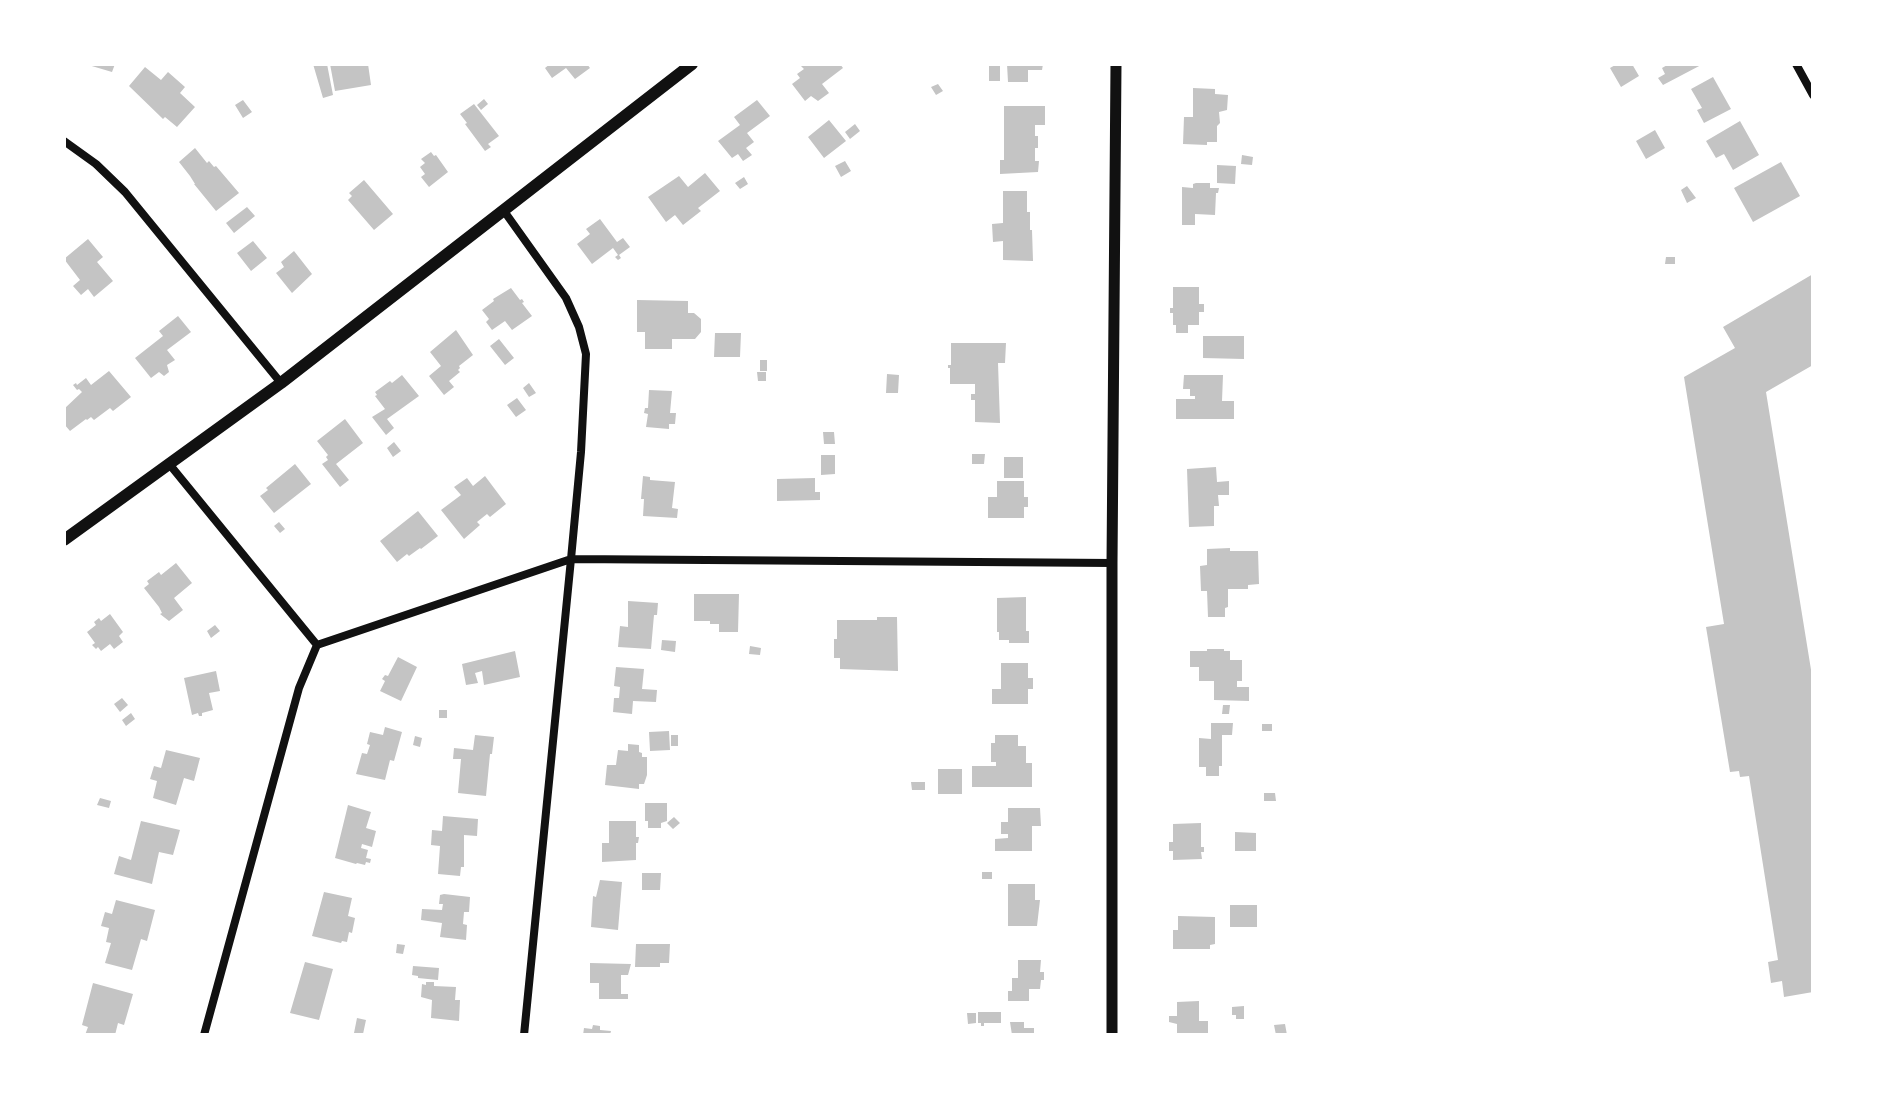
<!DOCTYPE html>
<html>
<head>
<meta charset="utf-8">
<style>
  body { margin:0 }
  #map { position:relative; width:1877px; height:1099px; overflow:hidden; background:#fff; font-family:Signika,sans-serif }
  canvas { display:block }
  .frame { position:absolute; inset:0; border:66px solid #fff; pointer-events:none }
</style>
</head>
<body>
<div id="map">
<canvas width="1877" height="1099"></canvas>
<div class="frame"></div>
</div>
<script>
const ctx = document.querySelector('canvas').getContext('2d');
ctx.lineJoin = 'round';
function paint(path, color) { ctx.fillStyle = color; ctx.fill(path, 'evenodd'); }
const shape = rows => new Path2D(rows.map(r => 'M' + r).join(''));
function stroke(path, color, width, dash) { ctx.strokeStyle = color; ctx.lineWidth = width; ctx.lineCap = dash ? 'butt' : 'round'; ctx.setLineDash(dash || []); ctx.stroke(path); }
const building = shape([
  [85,64,115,64,112,72],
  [313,64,327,64,333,95,323,98],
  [330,64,368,64,371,85,335,91],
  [550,64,587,64,590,68,575,79,566,68,552,78,545,68],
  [803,64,840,64,843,68,822,84,829,93,818,101,811,96,805,101,792,84,800,78,797,74,804,69,801,66],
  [989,64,1000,64,1000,81,989,81],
  [1007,64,1043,64,1042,70,1028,70,1028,82,1008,82],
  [1617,64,1632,64,1639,76,1621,87,1610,68],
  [1669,64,1703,64,1663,85,1658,78,1665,74,1662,68],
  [145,67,161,80,168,72,185,87,180,93,195,107,177,127,165,117,163,119,129,86],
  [1713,77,1731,109,1704,123,1697,110,1702,108,1691,89],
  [938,84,943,91,936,95,931,87],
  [1193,88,1215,89,1215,94,1228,95,1227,110,1219,112,1220,123,1217,126,1217,142,1207,142,1207,145,1183,144,1184,117,1193,117],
  [484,99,488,104,481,110,477,105],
  [243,100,252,112,243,118,235,105],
  [757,100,770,116,747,133,754,142,746,148,752,155,743,161,738,154,732,158,718,141,740,125,734,117],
  [474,104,499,136,488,144,491,147,485,151,465,124,467,123,460,114],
  [1004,106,1045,106,1045,125,1035,125,1035,136,1038,136,1038,148,1035,148,1035,161,1039,161,1038,172,1000,174,1000,160,1004,160],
  [829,120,846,141,824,158,808,137],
  [1740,121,1759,155,1733,170,1724,154,1716,158,1706,141],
  [855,124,860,131,850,139,845,132],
  [1655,130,1665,148,1646,159,1636,141],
  [195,148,207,163,209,161,214,167,216,166,239,193,216,211,194,184,195,184,190,176,179,162],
  [431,152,434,156,436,155,448,172,429,187,421,177,425,174,420,167,425,163,421,159],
  [1242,155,1253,157,1252,165,1241,164],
  [845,161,851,171,841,177,835,166],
  [1781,162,1800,196,1753,222,1734,188],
  [1217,165,1236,166,1235,184,1217,183],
  [705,173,720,191,698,208,701,211,683,225,675,215,666,222,648,197,679,176,688,187],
  [744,177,748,184,740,189,735,183],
  [364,180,393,214,374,230,348,200,352,196,349,193],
  [1196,183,1210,183,1210,188,1219,188,1218,193,1216,193,1215,215,1195,214,1195,225,1182,225,1182,187,1193,188,1193,184],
  [1687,186,1696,198,1687,203,1681,190],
  [1003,191,1027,191,1027,212,1030,212,1030,230,1032,230,1033,261,1003,260,1003,241,993,242,992,224,1003,223],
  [247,207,255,216,234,233,226,223],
  [600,219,617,242,623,238,630,247,619,255,621,258,618,260,615,257,618,255,613,248,592,264,577,244,590,234,586,229],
  [88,239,103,257,97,262,113,281,94,297,88,289,81,295,73,286,80,280,64,259],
  [253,241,267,258,251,271,237,253],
  [294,251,312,274,292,293,276,273,284,267,281,262],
  [1666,257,1675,257,1675,264,1665,264],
  [1813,274,1813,365,1766,392,1813,682,1813,992,1784,997,1782,981,1771,983,1768,962,1778,960,1749,776,1740,777,1739,771,1730,772,1706,627,1724,624,1684,377,1735,348,1723,327],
  [1173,287,1199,287,1199,304,1204,304,1204,312,1199,312,1199,325,1188,325,1188,333,1176,333,1176,325,1173,325,1173,313,1170,313,1170,308,1173,308],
  [511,288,520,300,522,299,524,302,522,303,532,316,512,330,505,321,492,330,486,322,489,319,482,310,494,301,493,299],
  [637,300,688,301,688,313,694,313,701,319,701,332,695,339,672,339,672,349,645,349,645,332,637,332],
  [178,316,191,332,167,350,175,360,167,365,169,372,164,376,159,372,151,378,135,358,163,336,159,331],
  [456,330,473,355,459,366,460,368,458,370,460,372,449,381,454,387,444,395,429,376,441,366,430,352],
  [715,333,741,333,740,357,714,357],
  [1203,336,1244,336,1244,359,1203,358],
  [499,339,514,358,505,365,490,346],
  [951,343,1006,343,1005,363,998,363,1000,423,975,422,975,400,971,400,971,394,975,394,975,384,950,384,950,368,948,368,948,365,951,365],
  [760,360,767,360,767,371,760,371],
  [109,371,131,397,113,411,110,408,94,420,91,417,87,420,86,419,70,431,64,424,64,409,82,392,79,389,77,390,73,385,76,383,77,385,86,378,91,385],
  [757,372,766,372,766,381,758,381],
  [887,374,899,375,898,393,886,393],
  [402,375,419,396,387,419,394,428,386,435,372,417,385,409,375,396,377,395,375,392,390,381,392,383],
  [1184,375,1223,375,1222,401,1234,401,1234,419,1176,419,1176,399,1195,399,1195,396,1190,396,1190,389,1183,389],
  [529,383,536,393,529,397,523,388],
  [649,390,672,391,670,413,676,413,675,424,669,424,669,429,646,427,648,414,644,413,645,408,648,408],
  [517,398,526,410,516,417,507,405],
  [345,419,363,443,336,464,349,480,340,487,322,464,328,460,326,457,328,455,317,441],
  [823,432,834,432,835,444,824,444],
  [394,442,401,451,393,457,387,448],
  [972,454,985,454,984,464,972,464],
  [821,455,835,455,835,474,821,475],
  [1004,457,1023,457,1023,478,1004,478],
  [295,464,311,484,274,513,260,496,268,490,266,488],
  [1216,467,1217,482,1229,481,1229,495,1218,495,1219,506,1214,506,1214,526,1189,527,1187,469],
  [485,476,506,504,490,517,487,514,477,522,480,525,464,539,441,510,461,495,454,487,467,478,473,486],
  [643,476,650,477,650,480,675,482,672,508,678,509,677,518,643,516,644,499,641,499],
  [815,478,815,492,820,492,820,500,777,501,777,479],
  [997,481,1024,481,1024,497,1028,497,1028,507,1024,507,1024,518,988,518,988,497,997,497],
  [418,511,438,536,421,549,420,548,409,556,407,554,397,562,380,541],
  [279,522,285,529,280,533,274,526],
  [1230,548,1230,551,1258,551,1259,584,1248,585,1248,589,1228,589,1228,607,1225,608,1225,617,1208,617,1207,591,1201,591,1200,566,1207,565,1207,549],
  [176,563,192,583,174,598,183,610,169,621,160,614,162,613,159,607,144,588,149,584,147,581,159,572,161,575],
  [694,594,739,594,738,632,719,632,719,624,710,624,710,621,694,621],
  [1026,597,1026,631,1029,631,1029,643,1009,643,1009,640,999,640,999,632,997,632,997,598],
  [628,601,658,603,657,615,654,615,651,649,618,647,620,626,628,627],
  [110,614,123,632,119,636,123,642,114,649,110,644,101,651,98,647,96,649,92,645,95,643,87,632,96,625,94,622,99,618,101,621],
  [877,617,897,617,898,671,840,669,840,658,834,658,834,639,837,639,837,620,877,620],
  [215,625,220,631,211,638,207,631],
  [662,640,676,641,675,652,661,650],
  [750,646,761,648,760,655,749,654],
  [1207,649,1224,649,1224,651,1230,651,1230,660,1242,660,1242,681,1237,681,1237,687,1249,687,1249,701,1214,700,1214,681,1199,681,1199,667,1190,667,1190,651,1207,651],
  [515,651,520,677,484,685,482,671,475,673,478,683,466,685,462,664],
  [398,657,417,667,401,701,380,691,385,681,382,679,385,675,388,676],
  [1001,663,1028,663,1028,678,1033,678,1033,689,1028,689,1028,704,992,704,992,689,1001,689],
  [616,667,644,669,642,689,657,690,656,702,633,701,632,714,613,712,614,698,619,698,620,687,614,686],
  [216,671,220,691,209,693,213,710,202,713,202,716,199,716,198,713,192,715,184,678],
  [122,698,128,705,120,712,114,704],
  [1223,705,1230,705,1229,714,1222,714],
  [439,710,447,710,447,718,439,718],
  [131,713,135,719,126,726,122,720],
  [1211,723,1233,723,1232,735,1222,735,1222,766,1219,766,1219,776,1206,776,1206,767,1199,767,1199,738,1211,739],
  [1262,724,1272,724,1272,731,1262,731],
  [385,727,402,732,394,761,390,760,385,780,356,774,362,753,367,754,370,745,367,744,370,732,383,735],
  [669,731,670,750,650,751,649,732],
  [475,735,494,737,492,754,490,754,486,796,458,793,461,759,453,759,454,748,473,750],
  [671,735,678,735,678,746,671,746],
  [995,735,1018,735,1018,746,1026,746,1026,763,1032,763,1032,787,972,787,972,766,996,766,996,762,991,762,991,743,995,743],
  [415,736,422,738,420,747,413,745],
  [628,744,639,745,639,752,642,753,642,757,647,757,647,775,644,784,639,784,639,789,605,785,607,765,616,765,618,750,628,751],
  [166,750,200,758,194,781,184,778,176,805,153,798,157,781,150,779,154,766,161,768],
  [938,769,962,769,962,794,938,794],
  [911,782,925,782,925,790,912,790],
  [1264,793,1275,793,1276,801,1264,801],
  [100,798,111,801,109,808,97,805],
  [645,803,667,803,667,821,661,823,661,828,648,828,648,821,645,821],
  [348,805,371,812,366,828,376,831,372,847,362,844,361,848,368,850,366,858,371,859,370,863,366,862,365,865,357,863,356,864,335,858],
  [1008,808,1040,808,1041,826,1032,826,1032,851,995,851,995,839,1008,838,1008,834,1001,834,1001,822,1008,822],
  [443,816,478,819,477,836,464,835,464,867,461,867,460,876,438,874,440,846,431,845,432,830,442,831],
  [674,817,680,823,673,829,667,823],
  [141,821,180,830,173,855,159,852,152,884,114,874,119,856,131,860],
  [609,821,636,821,636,837,639,837,638,843,636,843,636,860,602,862,602,843,609,843],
  [1201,823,1201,847,1204,847,1204,852,1201,852,1202,859,1173,860,1173,851,1169,851,1169,842,1173,842,1173,824],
  [1235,832,1256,833,1256,851,1235,851],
  [982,872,992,872,992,879,982,879],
  [642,873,661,873,660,890,642,890],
  [600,880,622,882,618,930,591,927,593,896,596,897],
  [1008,884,1035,884,1035,900,1040,900,1037,926,1008,926],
  [324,892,352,898,348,916,355,918,352,933,349,932,347,942,342,941,341,943,312,936],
  [444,894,470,897,469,912,464,912,463,924,467,925,466,940,440,937,442,923,421,920,422,909,442,910,443,904,439,904,440,895],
  [116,900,155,910,147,941,141,939,132,970,105,963,111,943,106,942,109,928,101,926,105,912,112,914],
  [1230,905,1257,905,1257,927,1230,927],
  [1178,916,1215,917,1215,944,1210,945,1210,949,1173,949,1173,930,1178,930],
  [397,944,405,945,403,954,396,953],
  [636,944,670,944,669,963,660,963,660,967,635,967],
  [1018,960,1041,960,1040,972,1044,972,1044,980,1041,980,1040,989,1029,989,1029,1001,1008,1001,1008,991,1012,991,1012,978,1018,978],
  [305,962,333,969,319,1020,290,1013],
  [590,963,631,964,628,975,621,975,621,994,628,994,628,999,599,999,599,983,590,983],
  [413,966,439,968,438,980,418,978,418,976,412,975],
  [426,982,434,982,434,986,456,987,455,1000,460,1000,459,1021,431,1018,432,1000,421,997,422,984,426,985],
  [93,983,133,994,124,1025,118,1023,115,1035,85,1035,88,1027,82,1025],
  [1199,1001,1199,1021,1208,1021,1208,1034,1177,1035,1177,1024,1169,1022,1169,1016,1177,1016,1177,1002],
  [1244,1006,1244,1019,1236,1019,1236,1015,1232,1015,1232,1007],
  [978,1012,1001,1012,1001,1023,984,1023,984,1026,981,1026,981,1023,978,1023],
  [967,1013,976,1013,976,1023,968,1024],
  [357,1018,366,1020,363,1034,354,1033],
  [1010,1022,1024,1022,1024,1028,1034,1028,1034,1035,1012,1035],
  [1285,1024,1287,1035,1276,1035,1274,1025],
  [593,1025,600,1026,600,1030,611,1031,610,1035,583,1035,584,1028,592,1029]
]);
const minor = shape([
  [1796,64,1813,95],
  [64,141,96,164,125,192,281,383],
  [504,211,566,298,579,327,586,354,581,452,571,559,524,1035],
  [170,465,317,645],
  [317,645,571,559,1112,563],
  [204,1035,299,688,317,645]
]);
const tertiary = shape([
  [1112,1035,1112,563,1116,64]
]);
const secondary = shape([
  [64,540,281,383,692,64]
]);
paint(building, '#c4c4c4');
stroke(minor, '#111', 8);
stroke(tertiary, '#111', 11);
stroke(secondary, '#111', 12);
</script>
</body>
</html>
